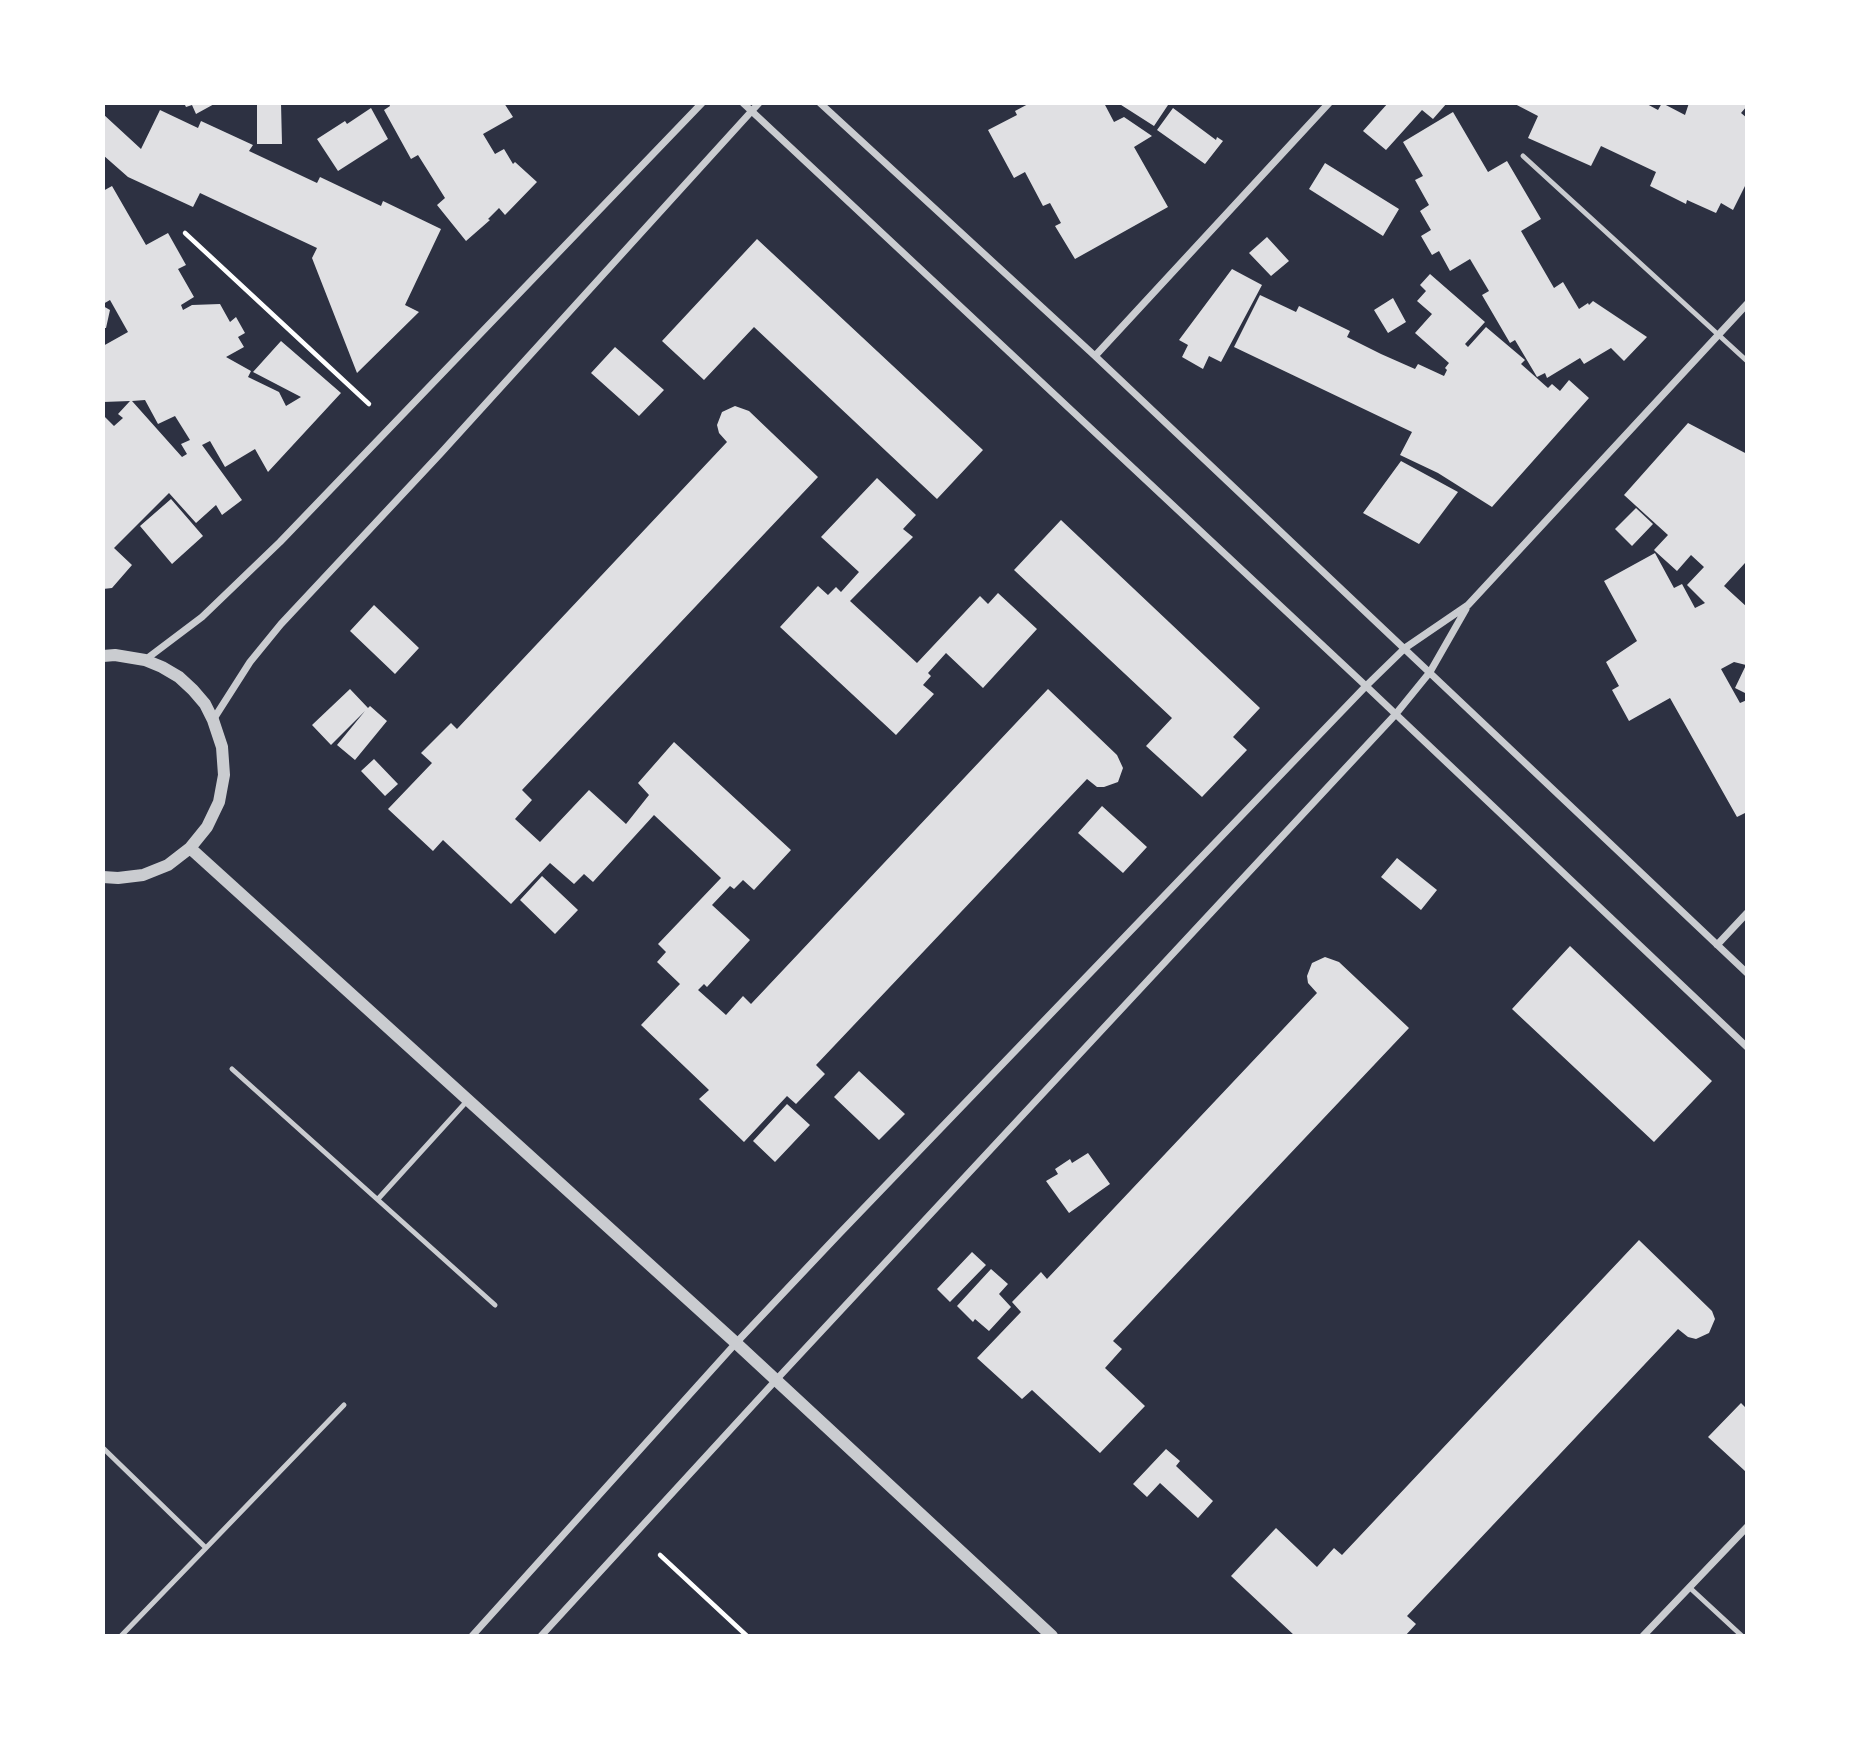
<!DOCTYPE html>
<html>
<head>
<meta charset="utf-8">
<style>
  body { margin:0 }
  #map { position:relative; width:1850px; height:1739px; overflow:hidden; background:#2d3142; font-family:"IBM Plex Sans",sans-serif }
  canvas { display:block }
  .frame { position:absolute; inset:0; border:105px solid #fff; pointer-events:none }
</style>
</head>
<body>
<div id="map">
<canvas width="1850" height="1739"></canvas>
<div class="frame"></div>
</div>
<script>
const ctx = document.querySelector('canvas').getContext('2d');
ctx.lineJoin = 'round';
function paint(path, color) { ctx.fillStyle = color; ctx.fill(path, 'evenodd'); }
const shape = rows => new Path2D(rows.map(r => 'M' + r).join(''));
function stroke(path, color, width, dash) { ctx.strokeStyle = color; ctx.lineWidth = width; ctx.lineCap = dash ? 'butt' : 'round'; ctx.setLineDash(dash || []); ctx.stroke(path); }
const building = shape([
  [184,103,216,103,196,114,192,105,186,107],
  [257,103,281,103,282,144,257,144],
  [389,103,504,103,513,117,483,134,495,154,504,149,513,164,515,162,537,182,505,215,499,208,488,219,490,220,466,241,437,205,445,198,418,155,411,159,384,110,390,106],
  [1030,103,1104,103,1114,122,1124,117,1152,136,1134,147,1168,207,1075,259,1055,226,1061,223,1050,203,1043,206,1025,172,1014,178,988,130,1017,115,1015,111],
  [1118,103,1165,103,1168,105,1154,126],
  [1388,103,1447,103,1433,119,1422,110,1386,150,1363,131],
  [1513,103,1645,103,1658,110,1662,103,1685,115,1689,103,1747,103,1747,106,1741,113,1747,118,1747,182,1733,210,1721,203,1716,213,1687,200,1686,204,1650,186,1656,172,1601,146,1591,166,1528,138,1538,116],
  [371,108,388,139,338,171,317,139,345,121,347,124],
  [1173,108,1216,140,1217,137,1223,141,1205,164,1157,130],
  [160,110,198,128,201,121,253,145,249,151,317,183,320,177,381,206,383,201,441,229,405,305,419,312,357,373,312,258,317,248,200,193,193,207,128,177,103,155,103,114,141,149],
  [1453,112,1488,172,1507,161,1541,219,1521,231,1554,288,1563,282,1579,309,1588,303,1589,305,1593,301,1647,337,1624,361,1611,348,1584,364,1580,358,1547,378,1545,373,1537,377,1515,340,1510,343,1482,295,1489,291,1470,259,1450,271,1439,251,1432,255,1421,236,1431,230,1420,211,1429,205,1415,180,1423,176,1403,142],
  [1325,163,1399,209,1383,236,1309,189],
  [112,186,146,245,168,233,186,265,178,269,194,297,181,305,183,310,192,305,220,304,230,322,236,317,245,333,238,337,244,347,226,357,251,371,248,377,279,392,286,406,301,397,253,372,281,341,341,393,268,472,255,449,225,467,210,441,202,445,242,500,222,515,216,505,196,523,169,493,114,548,132,565,112,588,103,589,103,415,114,426,123,418,118,414,130,401,103,402,103,346,128,332,110,300,103,304,103,191],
  [145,400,158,424,175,416,190,440,181,444,187,454,182,457,132,401],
  [1267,237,1289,261,1271,276,1249,253],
  [757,239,983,450,937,499,754,327,704,380,662,341],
  [1232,269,1262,285,1221,362,1209,356,1203,369,1182,357,1188,345,1179,340],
  [1430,274,1485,322,1465,344,1468,347,1486,327,1525,360,1521,364,1548,388,1552,384,1560,391,1569,380,1589,398,1492,507,1438,473,1400,455,1412,432,1234,347,1260,295,1296,312,1299,306,1350,331,1347,337,1381,354,1415,369,1418,364,1444,376,1447,370,1445,368,1449,363,1415,333,1432,314,1417,301,1426,291,1420,285],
  [1393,298,1406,322,1388,333,1374,310],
  [103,306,110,310,106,328,103,328],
  [615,347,664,390,639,416,591,373],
  [735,406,749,411,818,477,522,790,532,800,515,819,540,842,589,790,626,824,649,795,638,783,674,742,791,850,754,890,743,880,734,889,730,886,712,905,750,940,707,987,704,984,698,990,726,1015,743,996,751,1004,1048,689,1117,755,1123,768,1118,782,1104,787,1097,787,1087,779,816,1065,825,1074,796,1104,787,1096,744,1142,699,1099,709,1090,641,1025,680,984,657,962,666,952,658,944,721,878,654,815,593,882,584,874,574,884,550,863,511,904,443,840,433,851,388,809,432,763,421,753,451,723,457,729,727,442,719,433,717,425,722,412],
  [1688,423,1747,454,1747,564,1745,563,1724,586,1747,607,1747,694,1735,688,1746,665,1734,662,1721,669,1740,703,1747,700,1747,812,1737,817,1670,698,1629,721,1612,690,1619,686,1606,662,1637,641,1604,581,1655,553,1674,588,1682,584,1695,608,1705,603,1687,585,1704,567,1691,555,1677,571,1656,552,1654,550,1668,535,1624,495],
  [1401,461,1458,492,1419,544,1363,513],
  [877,478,916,515,903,529,913,537,850,601,917,663,980,596,988,604,998,593,1037,629,983,688,946,653,928,673,931,676,923,685,934,694,896,735,780,627,818,586,828,595,836,587,841,592,859,572,821,537],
  [171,499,203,536,172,564,140,526],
  [1636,508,1653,524,1632,546,1615,529],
  [1061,520,1260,708,1233,737,1247,750,1202,797,1146,746,1172,718,1014,570],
  [374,605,419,648,395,674,350,631],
  [350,689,368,708,370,706,387,721,355,760,337,745,365,711,331,745,312,725],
  [374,759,398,784,385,796,361,771],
  [1102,806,1147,847,1123,873,1078,833],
  [1397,858,1437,890,1421,910,1381,877],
  [542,876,578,910,555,934,520,900],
  [1570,946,1712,1081,1654,1142,1512,1009],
  [1325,957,1339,962,1409,1028,1113,1341,1122,1349,1105,1368,1145,1406,1100,1453,1032,1390,1022,1399,977,1358,1021,1312,1012,1302,1041,1272,1047,1279,1317,993,1308,983,1307,976,1312,963],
  [859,1071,905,1114,879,1140,834,1097],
  [787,1104,810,1125,775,1162,753,1141],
  [1088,1153,1110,1184,1069,1213,1046,1181,1058,1174,1055,1169,1070,1159,1072,1163],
  [1639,1240,1712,1311,1715,1319,1709,1333,1696,1339,1688,1337,1678,1329,1407,1616,1416,1624,1405,1636,1295,1636,1231,1576,1276,1528,1317,1567,1334,1548,1342,1555],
  [972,1252,986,1265,950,1302,937,1289],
  [991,1269,1008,1284,999,1294,1011,1307,989,1331,975,1319,973,1322,957,1306],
  [1741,1403,1747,1409,1747,1469,1745,1471,1708,1437],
  [1166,1449,1180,1461,1176,1466,1213,1501,1198,1518,1160,1483,1147,1497,1133,1484]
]);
const path = shape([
  [185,233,369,404],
  [660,1555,747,1636]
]);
const service = shape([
  [1523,156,1747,361],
  [232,1069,495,1305],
  [378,1199,467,1101],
  [103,1448,206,1548],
  [1689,1587,1742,1636],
  [121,1636,344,1405]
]);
const minor = shape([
  [743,103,1366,686,1747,1047],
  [820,103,1095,356,1747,973],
  [1095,356,1329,103],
  [145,660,202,617,280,542,702,103],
  [213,720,250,662,281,624,440,454,759,103],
  [1717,945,1747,913],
  [472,1636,736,1343,839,1234,1366,686,1405,648,1468,605,1747,304],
  [541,1636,776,1380,1395,715,1430,672,1466,609],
  [1643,1636,1747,1527]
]);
const tertiary = shape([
  [103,656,115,655,145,660,162,667,179,677,193,690,205,704,213,720,222,747,224,775,219,802,207,827,190,848,168,865,143,875,118,878,103,877],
  [190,848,736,1343,1052,1636]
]);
paint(building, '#e0e0e3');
stroke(path, '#fff', 4.5);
stroke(service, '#caccd0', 5);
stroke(minor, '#caccd0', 7);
stroke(tertiary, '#caccd0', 12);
</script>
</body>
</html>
